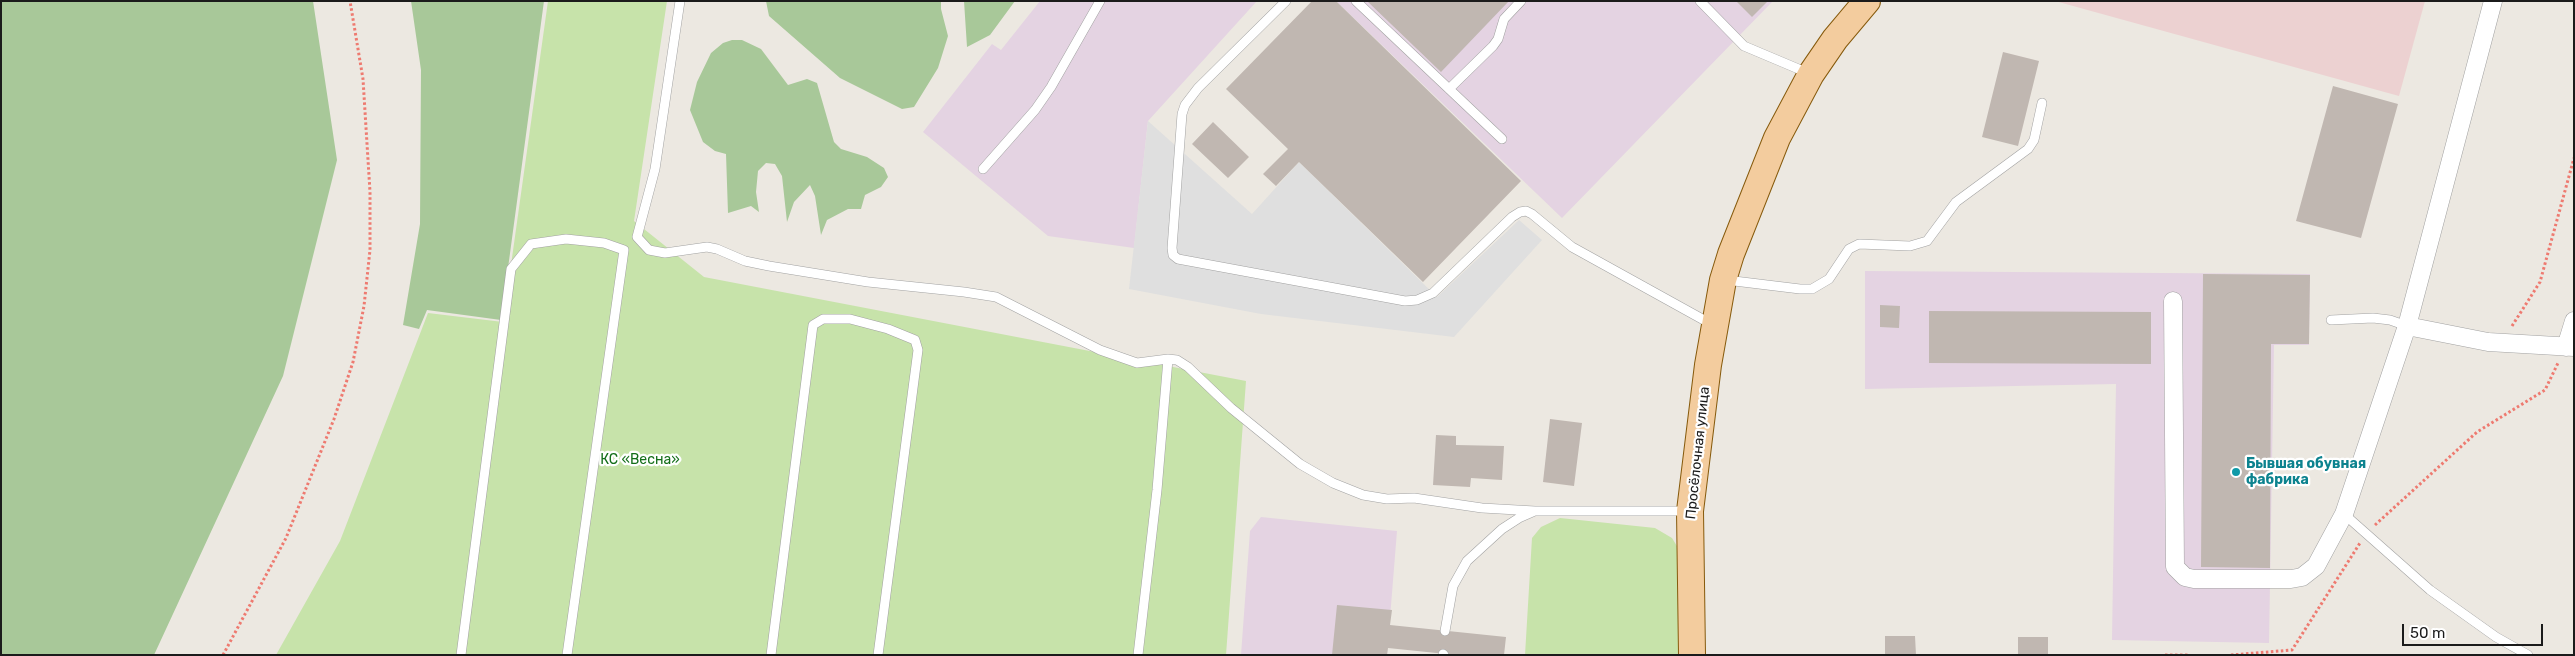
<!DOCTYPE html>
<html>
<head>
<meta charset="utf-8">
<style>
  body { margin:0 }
  #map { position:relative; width:2575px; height:656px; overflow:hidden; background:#ece8e1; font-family:Rubik,sans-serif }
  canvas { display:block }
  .frame { position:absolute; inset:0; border:2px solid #1b1b1b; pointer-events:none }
  .scale { position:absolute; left:2402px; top:624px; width:141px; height:22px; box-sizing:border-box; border:2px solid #1b1b1b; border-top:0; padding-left:6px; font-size:15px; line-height:18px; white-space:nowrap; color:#1b1b1b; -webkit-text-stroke:4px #fff; paint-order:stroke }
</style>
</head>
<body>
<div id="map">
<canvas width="2575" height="656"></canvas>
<div class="frame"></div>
<div class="scale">50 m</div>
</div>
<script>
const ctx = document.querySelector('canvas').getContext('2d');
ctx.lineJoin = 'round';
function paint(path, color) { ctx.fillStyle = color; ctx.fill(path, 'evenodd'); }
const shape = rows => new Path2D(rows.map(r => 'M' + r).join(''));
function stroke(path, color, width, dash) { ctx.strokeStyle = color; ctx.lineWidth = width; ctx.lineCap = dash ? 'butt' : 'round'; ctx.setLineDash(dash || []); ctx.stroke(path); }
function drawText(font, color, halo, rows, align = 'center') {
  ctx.font = font + ' Rubik,sans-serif'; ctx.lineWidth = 4.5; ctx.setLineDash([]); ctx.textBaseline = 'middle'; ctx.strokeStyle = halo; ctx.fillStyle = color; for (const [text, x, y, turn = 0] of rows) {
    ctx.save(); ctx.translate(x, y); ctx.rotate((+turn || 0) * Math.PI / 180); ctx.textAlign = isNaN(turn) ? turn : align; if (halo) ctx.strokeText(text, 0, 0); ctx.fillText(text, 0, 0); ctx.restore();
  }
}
const commercial = shape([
  [2055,1,2425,1,2399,96]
]);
const industrial = shape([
  [1040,1,1257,1,1148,121,1134,248,1048,236,923,132,992,44,1001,50],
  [1336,1,1773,1,1562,218],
  [1865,271,2310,274,2309,345,2274,345,2269,643,2112,640,2116,384,1865,389],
  [1261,517,1397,531,1387,655,1241,655,1250,531]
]);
const grass = shape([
  [548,1,667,1,634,221,704,277,1246,381,1226,655,276,655,340,541,428,313,503,322],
  [1560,518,1655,528,1672,538,1680,551,1680,655,1525,655,1532,538,1541,527]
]);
const forest = shape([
  [1,1,313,1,337,160,283,376,154,655,1,655],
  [411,1,544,1,501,320,427,310,419,329,403,325,420,224,421,70],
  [766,1,941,1,941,9,948,36,938,68,914,107,902,109,840,78,769,16],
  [964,1,1015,1,990,35,967,47],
  [732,40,742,40,761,49,788,85,807,79,817,83,834,142,841,149,867,157,884,168,888,177,881,187,865,195,861,209,848,209,827,220,821,235,815,196,810,185,794,202,787,222,782,176,775,164,766,163,758,171,756,192,759,212,751,206,728,213,726,154,715,151,703,142,690,110,697,82,711,53,723,43]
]);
const parking = shape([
  [1148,121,1252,214,1299,162,1437,297,1519,220,1542,240,1454,337,1261,314,1129,289]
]);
const building = shape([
  [1312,1,1336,1,1521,181,1423,282,1299,162,1276,186,1263,174,1288,149,1226,89],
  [1367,1,1509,1,1441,72],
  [1736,1,1768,1,1752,17],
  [2003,52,2039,61,2018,146,1982,137],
  [2333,86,2398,104,2361,238,2296,221],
  [1213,122,1249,157,1228,178,1192,144],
  [2203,274,2310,275,2309,344,2271,344,2270,568,2201,567],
  [1880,305,1900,306,1899,328,1880,327],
  [1929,311,2151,312,2151,364,1929,363],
  [1550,419,1582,423,1574,486,1543,482],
  [1436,435,1456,436,1456,445,1504,446,1502,480,1471,478,1470,487,1433,485],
  [1337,605,1392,610,1390,625,1506,637,1504,655,1456,655,1388,648,1387,655,1332,655],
  [1885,636,1915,636,1916,655,1885,655],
  [2018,637,2048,637,2048,655,2018,655]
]);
const path = shape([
  [2512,326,2540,282,2574,158],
  [2375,525,2477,432,2545,390,2558,363],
  [223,655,286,538,334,419,353,362,364,306,370,250,370,192,363,79,350,1],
  [2165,655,2189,655],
  [2231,655,2292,650,2360,543]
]);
const service = shape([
  [680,1,655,169,637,237,649,250,665,253,707,247,717,249,745,261,769,266,868,282,964,292,996,297,1100,350,1137,363,1168,359,1177,360,1188,367,1231,408,1300,464,1333,483,1363,495,1387,499,1414,498,1482,508,1535,511],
  [1286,1,1198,88,1185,105,1182,114,1172,248,1173,255,1178,259,1405,301,1417,300,1433,293,1512,217,1520,212,1526,211,1532,214,1572,247,1713,325],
  [1356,1,1502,139],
  [1700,1,1744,46,1808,73],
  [1449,89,1493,46,1498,39,1504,19,1521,1],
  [983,169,1035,110,1051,87,1100,1],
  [1726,280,1800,289,1812,289,1829,279,1849,249,1859,244,1910,246,1927,241,1956,202,2028,149,2034,140,2042,103],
  [2331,320,2373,318,2390,320,2407,326],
  [2344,514,2430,590,2496,637,2528,655],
  [1445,631,1453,586,1467,561,1502,529,1519,518,1535,511,1687,511],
  [1443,654,1444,655],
  [461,655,511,269,531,244,566,239,604,243,624,250,567,655],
  [771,655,813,325,823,319,850,319,888,329,915,340,918,350,878,655],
  [1138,655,1157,490,1168,359]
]);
const minor = shape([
  [2173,301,2175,567,2185,577,2194,579,2291,579,2302,577,2316,566,2344,514,2407,326,2493,1],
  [2407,326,2488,342,2574,347],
  [2566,347,2574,321]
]);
const primary = shape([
  [1692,655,1690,511,1708,365,1723,280,1731,254,1777,138,1811,74,1835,39,1867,1]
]);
const markers = [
  [2236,472,5,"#0f9aa8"]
];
const streetNames = [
  ["Просёлочная улица",1698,453,-84]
];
const parkNames = [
  ["КС «Весна»",640,460]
];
const cultureNames = [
  ["Бывшая обувная",2246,464],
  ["фабрика",2246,480]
];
paint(commercial, '#ecd1d1');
paint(industrial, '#e4d3e2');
paint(grass, '#c7e3aa');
paint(forest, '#a8c899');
paint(parking, '#dfdfdf');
paint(building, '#c0b7b1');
stroke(service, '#a2a2a2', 10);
stroke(minor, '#a2a2a2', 19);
stroke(primary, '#865a0c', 28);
stroke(path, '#ee7a70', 3, [2.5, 2.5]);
stroke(service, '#fff', 9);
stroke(minor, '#fff', 18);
stroke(primary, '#f3cc9e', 26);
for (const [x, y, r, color] of markers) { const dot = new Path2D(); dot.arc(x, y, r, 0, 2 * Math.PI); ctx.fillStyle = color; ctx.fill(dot); stroke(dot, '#fff', 2); }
drawText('14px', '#1b1b1b', '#fff', streetNames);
drawText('14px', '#136e19', '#fff', parkNames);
drawText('bold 14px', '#0d838f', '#fff', cultureNames, 'left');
</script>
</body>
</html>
